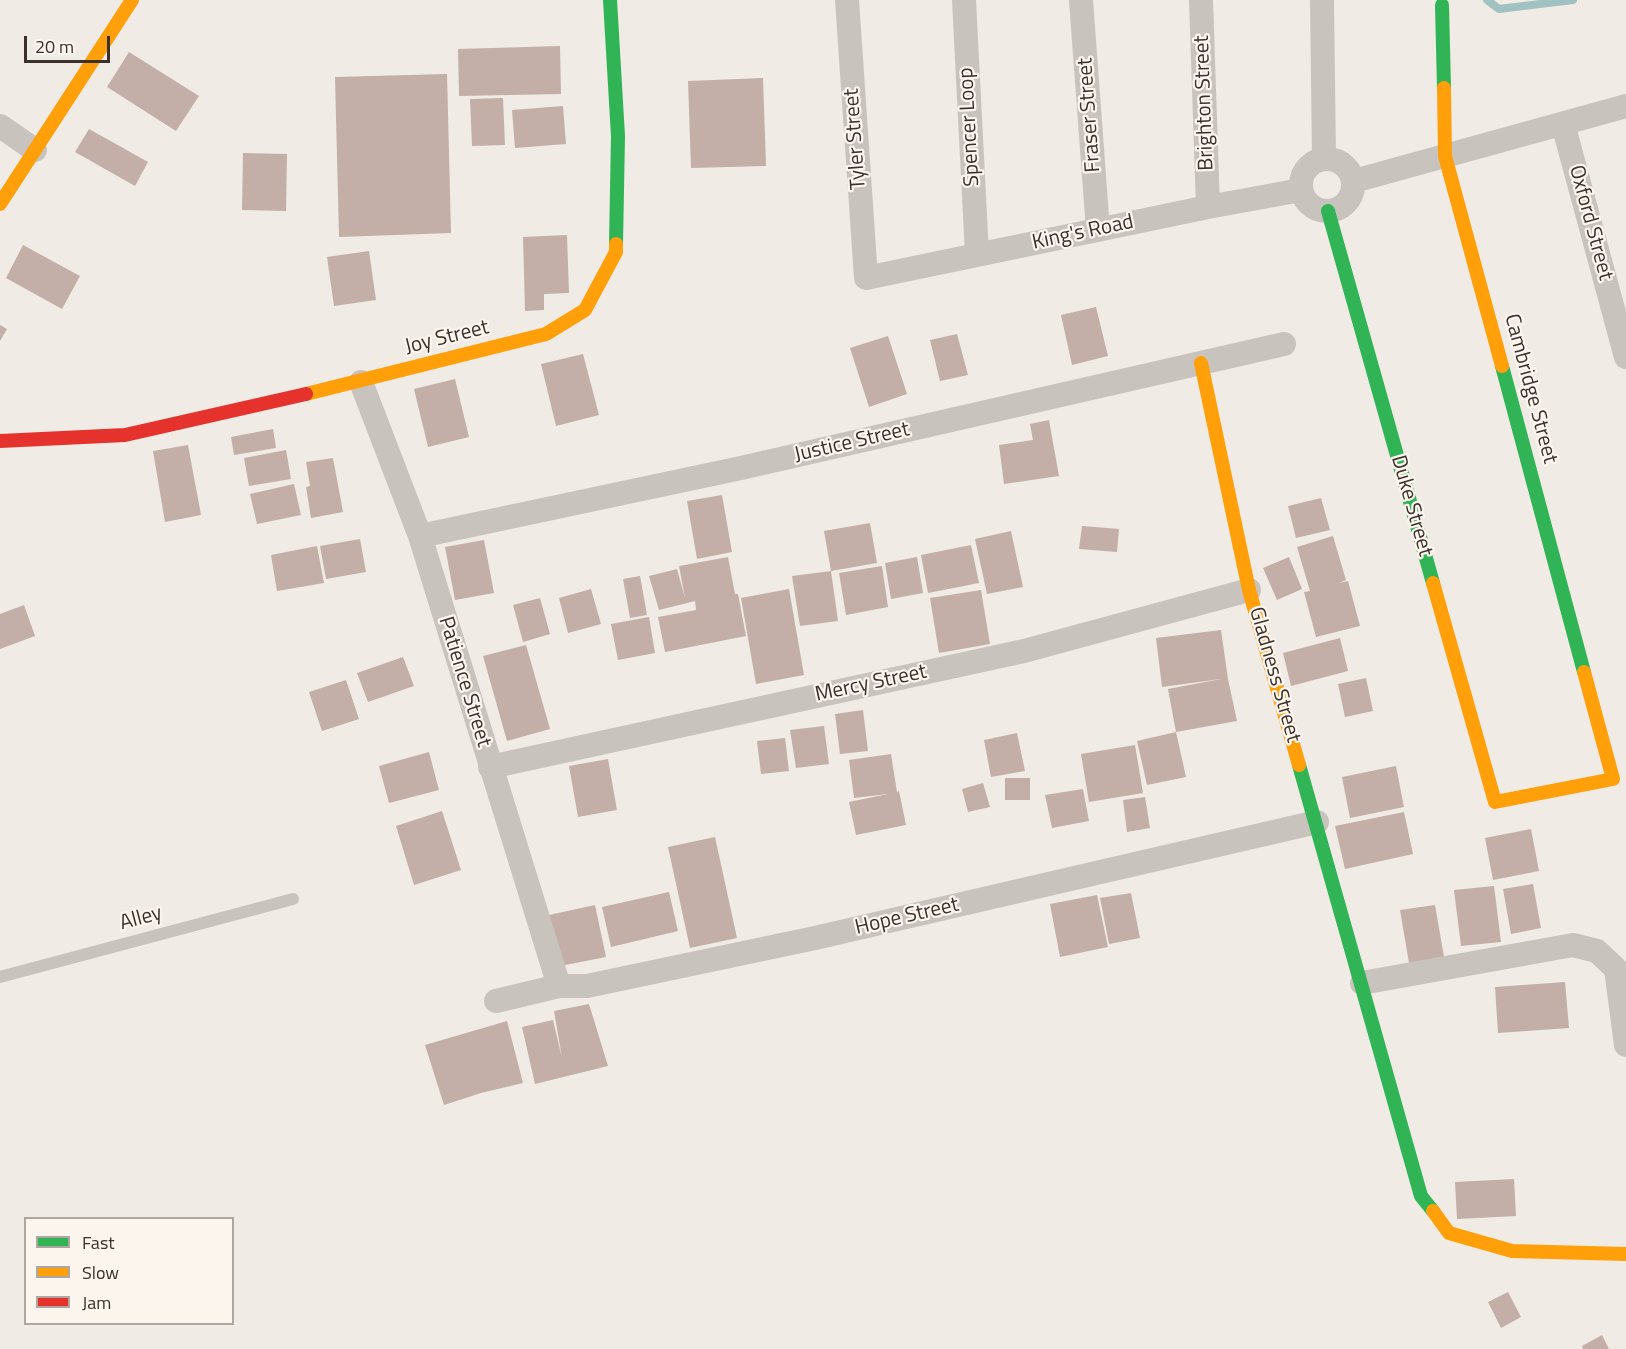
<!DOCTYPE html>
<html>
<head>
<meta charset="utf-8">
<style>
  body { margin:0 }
  #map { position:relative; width:1626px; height:1349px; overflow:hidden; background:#f0ebe5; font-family:"Titillium Web",sans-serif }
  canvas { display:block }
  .legend { position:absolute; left:24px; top:1217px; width:210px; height:108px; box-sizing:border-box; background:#fbf5ee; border:2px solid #aea6a0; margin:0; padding:8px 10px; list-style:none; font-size:18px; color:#3b302b }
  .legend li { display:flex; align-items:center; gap:12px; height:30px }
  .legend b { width:30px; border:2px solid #aea6a0 }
  .scale { position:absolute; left:24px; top:36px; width:86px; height:27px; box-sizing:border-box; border:3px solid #3b302b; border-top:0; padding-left:8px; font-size:18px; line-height:21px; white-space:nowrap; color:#3b302b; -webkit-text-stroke:4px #fbf5ee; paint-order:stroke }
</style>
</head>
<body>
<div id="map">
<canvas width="1626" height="1349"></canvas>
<ul class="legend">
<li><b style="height:8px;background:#30b455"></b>Fast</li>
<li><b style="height:8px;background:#ff9f0a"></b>Slow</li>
<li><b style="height:8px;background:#e5322d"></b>Jam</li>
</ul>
<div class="scale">20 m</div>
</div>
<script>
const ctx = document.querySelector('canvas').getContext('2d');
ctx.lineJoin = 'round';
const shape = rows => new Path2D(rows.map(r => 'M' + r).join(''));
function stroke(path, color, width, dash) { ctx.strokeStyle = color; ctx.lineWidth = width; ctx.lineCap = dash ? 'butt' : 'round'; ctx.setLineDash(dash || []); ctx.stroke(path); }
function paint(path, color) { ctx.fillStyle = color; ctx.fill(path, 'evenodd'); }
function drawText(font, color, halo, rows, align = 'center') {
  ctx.font = font + ' "Titillium Web",sans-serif'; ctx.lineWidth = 4.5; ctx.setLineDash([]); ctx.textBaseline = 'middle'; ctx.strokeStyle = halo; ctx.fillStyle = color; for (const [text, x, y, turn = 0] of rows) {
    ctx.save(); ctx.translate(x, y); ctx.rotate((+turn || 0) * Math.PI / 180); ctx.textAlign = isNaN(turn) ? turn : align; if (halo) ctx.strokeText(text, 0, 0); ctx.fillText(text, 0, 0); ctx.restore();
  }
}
const stream = shape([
  [1487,0,1499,9,1573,0]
]);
const building = shape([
  [560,46,561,94,459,96,458,49],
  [129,52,199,96,176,131,107,87],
  [447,74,451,233,339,237,335,77],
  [763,78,766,166,691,168,688,81],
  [503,98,505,145,472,146,470,99],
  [563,106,566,144,515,148,512,110],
  [89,129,148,162,135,186,75,152],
  [243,153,287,154,286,211,242,210],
  [567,235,569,293,544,294,544,310,525,311,523,237],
  [23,245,80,276,62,309,6,278],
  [369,251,376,300,334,306,327,257],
  [1096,307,1108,356,1072,365,1061,315],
  [0,325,7,329,0,341],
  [957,334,968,375,940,381,930,340],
  [888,336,907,394,869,407,850,348],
  [583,354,599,415,556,426,541,364],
  [455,379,469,437,428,447,414,389],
  [1049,420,1059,476,1004,484,999,445,1033,440,1030,424],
  [273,429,276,448,234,455,231,437],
  [188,445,201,515,165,522,153,451],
  [286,450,291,479,249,486,244,458],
  [333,458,343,512,311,518,306,487,310,486,306,462],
  [294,484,301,515,257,524,250,494],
  [722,495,732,552,697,559,687,501],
  [1321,498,1330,530,1296,538,1288,506],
  [870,523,877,563,831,571,838,621,800,626,792,576,831,571,824,531],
  [1082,526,1119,529,1117,552,1079,549],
  [1011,531,1023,587,987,594,975,539],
  [1333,536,1346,580,1339,583,1348,581,1360,626,1316,637,1304,592,1310,591,1297,547],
  [360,539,366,572,326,579,320,546],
  [484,540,494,593,455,600,445,547],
  [971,545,979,583,928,593,921,555],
  [317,546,324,583,277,591,271,555],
  [728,557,735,594,738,594,746,636,665,652,658,617,696,610,695,601,659,610,649,576,677,569,685,598,679,566],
  [917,557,923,593,891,599,885,563],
  [1289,557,1302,589,1277,600,1263,568],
  [882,566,888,607,846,615,839,573],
  [640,576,647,615,630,618,623,579],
  [591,589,601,624,568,633,559,598],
  [789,589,804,675,756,684,741,598],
  [981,590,990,644,939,653,930,598],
  [540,598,550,634,523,642,513,605],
  [24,605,35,636,0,649,0,614],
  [649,617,655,653,618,660,611,624],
  [1221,630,1228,679,1237,721,1176,732,1168,689,1221,679,1162,687,1156,638],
  [1340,638,1348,671,1291,686,1283,653],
  [526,645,550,729,507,741,483,656],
  [403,657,414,686,368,702,357,673],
  [1366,678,1373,711,1345,717,1338,684],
  [346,680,359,719,322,731,309,692],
  [863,710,868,751,840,754,835,714],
  [824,726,829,764,796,768,790,730],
  [1176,732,1186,777,1147,785,1137,741],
  [1017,733,1025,771,991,777,984,740],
  [785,738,789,771,761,774,757,741],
  [1135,745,1143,793,1089,802,1081,754],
  [429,752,439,790,389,803,379,766],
  [891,754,897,792,899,791,906,825,856,835,849,802,888,794,854,798,849,760],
  [608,759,617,810,578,817,569,766],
  [1396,766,1404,807,1350,818,1342,777],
  [1005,778,1030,778,1030,800,1005,800],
  [983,783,990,807,968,812,962,789],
  [1083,789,1089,821,1052,828,1045,795],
  [1145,797,1150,828,1127,832,1123,800],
  [442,811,461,870,414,885,396,826],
  [1404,812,1413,854,1345,869,1335,826],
  [1531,829,1539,871,1493,880,1485,838],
  [715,837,737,938,690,948,668,847],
  [1533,884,1541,928,1511,934,1503,889],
  [1494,886,1501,942,1461,946,1454,890],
  [669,892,678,931,611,947,602,907],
  [1131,893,1140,938,1109,944,1100,898],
  [1097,895,1108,947,1060,957,1050,904],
  [595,905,606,957,560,966,549,915],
  [1435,905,1444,957,1409,963,1400,910],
  [1565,982,1569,1028,1498,1033,1495,987],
  [589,1004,608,1066,535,1084,522,1027,553,1020,562,1058,554,1011],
  [507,1021,523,1083,481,1093,444,1105,425,1045],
  [1514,1179,1516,1216,1457,1219,1455,1182],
  [1508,1292,1521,1317,1501,1328,1488,1302],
  [1602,1335,1609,1349,1583,1349,1582,1346]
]);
const lane = shape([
  [0,977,293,899]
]);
const street = shape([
  [847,0,866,278,1208,207,1301,190],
  [964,0,977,255],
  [1081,0,1098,230],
  [1201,0,1208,207],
  [1322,0,1324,158],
  [1563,124,1626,357],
  [0,126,35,150],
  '1301 185a26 26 0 1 1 52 0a26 26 0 1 1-52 0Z',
  [1354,181,1626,106],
  [361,382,420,536,559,986],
  [420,536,741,468,1284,344],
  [490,767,1024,651,1249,590],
  [1362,983,1573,945,1597,951,1616,969,1626,1045],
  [496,1001,559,986,587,986,815,938,1317,822]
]);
const fast = shape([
  [610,0,618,136,616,244],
  [1442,5,1444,88],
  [1328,211,1433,583],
  [1502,366,1584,672],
  [1299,765,1421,1196,1433,1211]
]);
const slow = shape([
  [1444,88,1445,156,1502,366],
  [0,204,132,0],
  [1201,363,1249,590,1299,765],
  [306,394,546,334,585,310,616,252,616,244],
  [1433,583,1495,802,1613,779,1584,672],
  [1433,1211,1449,1233,1512,1251,1626,1254]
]);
const jam = shape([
  [0,441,125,435,306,394]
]);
const streetNames = [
  ["Brighton Street",1205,103,-92],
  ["Fraser Street",1090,115,-94],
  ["Spencer Loop",970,127,-93],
  ["Tyler Street",856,139,-94],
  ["Oxford Street",1590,223,75],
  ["King's Road",1083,233,-12],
  ["Joy Street",447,338,-14],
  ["Cambridge Street",1530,389,75],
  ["Justice Street",852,443,-13],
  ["Duke Street",1411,506,74],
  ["Gladness Street",1274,675,74],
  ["Patience Street",464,682,73],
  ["Mercy Street",871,684,-12],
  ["Hope Street",907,917,-13],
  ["Alley",141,919,-15]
];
stroke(stream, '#a1c2c1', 8);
paint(building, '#c3afa7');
stroke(lane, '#c9c3be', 12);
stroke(street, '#c9c3be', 24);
stroke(fast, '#30b455', 14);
stroke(slow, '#ff9f0a', 14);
stroke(jam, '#e5322d', 14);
drawText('21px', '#3b302b', '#fbf5ee', streetNames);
</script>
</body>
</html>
